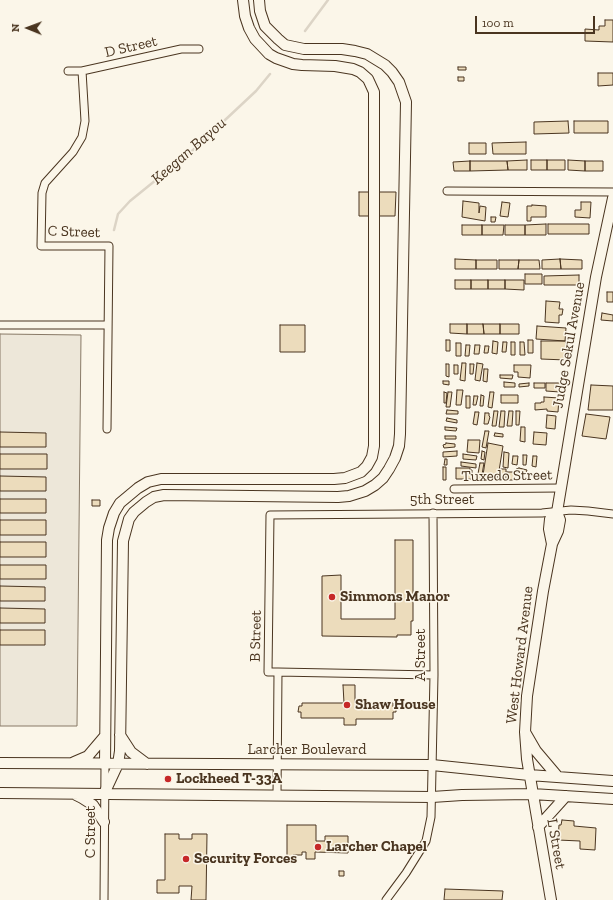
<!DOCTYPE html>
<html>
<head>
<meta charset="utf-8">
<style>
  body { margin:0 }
  #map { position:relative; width:613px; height:900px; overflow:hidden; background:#fbf6e9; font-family:"Zilla Slab",serif }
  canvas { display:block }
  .north { position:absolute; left:8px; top:8px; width:40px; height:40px; -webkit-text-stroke:3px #fbf6e9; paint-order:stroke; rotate:271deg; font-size:11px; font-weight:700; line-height:16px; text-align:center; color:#4a3520 }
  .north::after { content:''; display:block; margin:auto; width:14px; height:18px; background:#4a3520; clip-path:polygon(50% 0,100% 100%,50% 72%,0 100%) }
  .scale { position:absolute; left:475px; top:16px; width:120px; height:18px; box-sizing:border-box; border:2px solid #4a3520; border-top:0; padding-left:5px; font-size:12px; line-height:14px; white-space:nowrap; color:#4a3520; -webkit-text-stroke:3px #fbf6e9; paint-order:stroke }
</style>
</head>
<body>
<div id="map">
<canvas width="613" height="900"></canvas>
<div class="north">N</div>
<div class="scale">100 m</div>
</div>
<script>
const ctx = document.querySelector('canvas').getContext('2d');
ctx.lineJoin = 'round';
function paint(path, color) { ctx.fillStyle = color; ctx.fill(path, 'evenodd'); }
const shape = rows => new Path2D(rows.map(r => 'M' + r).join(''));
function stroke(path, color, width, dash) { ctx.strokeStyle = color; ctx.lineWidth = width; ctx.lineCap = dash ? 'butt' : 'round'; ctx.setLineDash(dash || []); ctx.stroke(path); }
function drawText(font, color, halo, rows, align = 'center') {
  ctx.font = font + ' "Zilla Slab",serif'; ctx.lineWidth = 3; ctx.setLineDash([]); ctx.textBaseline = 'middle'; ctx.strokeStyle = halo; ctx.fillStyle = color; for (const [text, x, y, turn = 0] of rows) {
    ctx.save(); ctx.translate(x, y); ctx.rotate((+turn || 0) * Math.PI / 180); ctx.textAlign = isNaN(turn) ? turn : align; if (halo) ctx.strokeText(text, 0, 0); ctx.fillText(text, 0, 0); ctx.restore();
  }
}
const parking = shape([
  [0,334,81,335,77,726,0,726,0,334]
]);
const stream = shape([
  [305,31,328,0],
  [114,230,118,214,130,201,193,150,256,91,270,74]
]);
const building = shape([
  [605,20,613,20,613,42,585,41,585,29,599,30,599,26,605,26,605,20],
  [458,67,466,67,466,70,458,70,458,67],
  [598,73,613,73,613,85,598,86,598,73],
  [458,77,464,77,464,81,458,81,458,77],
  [568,121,569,133,534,134,534,122,568,121],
  [574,121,608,121,608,133,574,133,574,121],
  [526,142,526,154,493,154,492,143,526,142],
  [469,143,486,143,486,154,469,154,469,143],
  [527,160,527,170,508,170,507,161,527,160],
  [531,160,547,160,547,170,531,170,531,160],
  [547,160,565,160,565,170,547,170,547,160],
  [568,160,585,161,585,171,568,170,568,160],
  [470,161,507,161,508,170,470,171,470,161],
  [470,161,470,171,454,171,453,162,470,161],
  [585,161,603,161,603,171,585,171,585,161],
  [359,192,396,192,395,216,359,216,359,192],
  [463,201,479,203,479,213,480,206,486,207,485,221,462,217,463,201],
  [502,202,510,203,508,217,500,216,502,202],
  [581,202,591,202,590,218,575,217,575,210,581,210,581,202],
  [532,205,546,206,546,217,531,217,531,221,527,221,527,206,532,206,532,205],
  [491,217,496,217,495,222,491,222,491,217],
  [546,224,546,235,525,235,525,225,546,224],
  [548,224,589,224,589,234,548,234,548,224],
  [462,225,482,225,482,235,462,235,462,225],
  [482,225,504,225,503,235,482,235,482,225],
  [505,225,525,225,525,235,505,235,505,225],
  [455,259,476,260,476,269,455,269,455,259],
  [560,259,582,260,582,269,561,269,560,259],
  [560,259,561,269,542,269,542,260,560,259],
  [476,260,497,260,497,269,476,269,476,260],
  [499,260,519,260,518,269,499,269,499,260],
  [519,260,539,260,540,269,518,269,519,260],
  [525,274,542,274,542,284,525,284,525,274],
  [579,275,579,285,544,285,544,276,579,275],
  [455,280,471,280,471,289,455,289,455,280],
  [471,280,488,280,488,289,471,289,471,280],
  [488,280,505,280,505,289,488,289,488,280],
  [505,280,524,280,524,290,505,289,505,280],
  [607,292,613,292,613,302,607,302,607,292],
  [546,301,560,302,559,309,563,309,562,315,559,315,559,323,545,322,546,301],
  [602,313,613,315,613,321,601,320,602,313],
  [450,324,467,324,467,334,450,333,450,324],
  [467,324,483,324,484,334,467,334,467,324],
  [483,324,500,324,500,334,484,334,483,324],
  [500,324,519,324,519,334,500,334,500,324],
  [280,325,305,325,305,352,280,352,280,325],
  [537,326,566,328,565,341,536,339,537,326],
  [446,340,450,340,450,351,446,351,446,340],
  [528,340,533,340,533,353,528,353,528,340],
  [493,341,498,342,497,354,492,353,493,341],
  [541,341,566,341,566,360,541,359,541,341],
  [503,342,507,342,506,352,502,352,503,342],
  [511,342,515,342,515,355,511,355,511,342],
  [520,342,524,342,525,355,520,355,520,342],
  [456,343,461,343,461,356,456,356,456,343],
  [466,345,470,345,469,356,465,356,466,345],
  [475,345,480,345,479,354,474,354,475,345],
  [485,346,489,346,488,353,484,353,485,346],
  [462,363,466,363,465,381,460,380,462,363],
  [477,363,483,364,480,381,475,380,477,363],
  [446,364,449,364,449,377,446,376,446,364],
  [470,364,474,364,473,374,470,374,470,364],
  [454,365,458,365,458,374,454,374,454,365],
  [514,365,531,365,530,378,518,377,518,372,514,372,514,365],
  [484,369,488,369,487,382,483,381,484,369],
  [500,375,513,375,512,379,500,378,500,375],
  [443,381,449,381,449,385,443,384,443,381],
  [504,382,515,383,515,387,504,387,504,382],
  [529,383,529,386,519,387,519,384,529,383],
  [534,383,545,383,545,388,534,388,534,383],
  [546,383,562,383,560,392,546,391,546,383],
  [591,385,613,386,613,410,588,410,591,385],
  [457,390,463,390,461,405,456,405,457,390],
  [444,392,447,393,446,403,444,403,444,392],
  [448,392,452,392,450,407,446,407,448,392],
  [490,392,494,392,492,408,488,407,490,392],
  [481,395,484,396,483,406,480,406,481,395],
  [501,395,518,395,518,403,501,403,501,395],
  [466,396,470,396,470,408,466,408,466,396],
  [474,396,478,396,476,405,473,405,474,396],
  [544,397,559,398,558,412,547,411,547,409,535,410,535,403,541,403,541,402,544,402,544,397],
  [447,410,458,411,458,414,446,414,447,410],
  [494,411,498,411,496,426,492,426,494,411],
  [501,411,505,411,504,427,499,427,501,411],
  [509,411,513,411,512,426,507,426,509,411],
  [516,411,520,411,519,425,516,425,516,411],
  [475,412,479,412,477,425,473,424,475,412],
  [485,413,489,413,489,416,490,417,488,424,484,424,485,413],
  [586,414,610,417,606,439,582,436,586,414],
  [547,415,556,416,555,429,546,428,547,415],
  [447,418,457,420,457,423,446,421,447,418],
  [445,427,457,428,456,431,445,430,445,427],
  [521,427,525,427,525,442,520,441,521,427],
  [485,431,489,431,486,448,482,447,485,431],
  [0,432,46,433,46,447,0,447,0,432],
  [534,432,547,433,546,445,533,444,534,432],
  [495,433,503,434,503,437,494,436,495,433],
  [445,436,456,436,456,439,445,439,445,436],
  [468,440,480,440,479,453,467,452,468,440],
  [446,443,455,444,455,447,444,448,443,445,446,444,446,443],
  [488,443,503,446,498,477,483,475,488,443],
  [457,451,457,456,443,457,443,452,457,451],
  [482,451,485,452,484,460,481,459,482,451],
  [504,452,509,453,508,468,503,467,504,452],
  [0,454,47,454,47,469,0,469,0,454],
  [463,454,477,456,476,460,463,459,463,454],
  [523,455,527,455,526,465,523,465,523,455],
  [513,456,518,456,517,465,512,464,513,456],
  [533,456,537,456,536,467,532,466,533,456],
  [445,459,447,459,447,465,444,465,445,459],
  [461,462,476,464,476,468,461,466,461,462],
  [480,463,484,463,481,480,477,479,480,463],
  [443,467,446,467,446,480,443,480,443,467],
  [456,468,470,468,470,470,472,470,472,479,456,479,456,468],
  [519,468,527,470,526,473,516,472,516,469,519,468],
  [501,469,506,469,506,480,501,480,501,469],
  [507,472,515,472,514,480,507,480,507,472],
  [0,476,46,477,46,491,0,491,0,476],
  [0,499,46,499,46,513,0,513,0,499],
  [92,500,100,500,100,506,92,506,92,500],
  [0,520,46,520,46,535,0,535,0,520],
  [395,540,413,540,413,621,411,621,411,635,397,635,397,637,322,636,322,576,341,575,341,619,395,619,395,540],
  [0,542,46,542,46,557,0,557,0,542],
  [0,565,46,565,46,579,0,579,0,565],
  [0,586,45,587,45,601,0,601,0,586],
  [0,608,45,609,45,623,0,623,0,608],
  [0,630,45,630,45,645,0,645,0,630],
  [343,685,355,685,355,703,393,703,393,707,396,707,396,712,393,712,393,719,356,719,356,725,344,725,344,718,301,718,301,712,298,712,299,706,302,706,302,703,344,703,343,685],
  [562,820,574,821,574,826,596,828,595,850,580,849,580,841,558,840,559,825,561,825,562,820],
  [287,825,316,825,316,841,325,841,325,836,348,836,348,853,315,852,315,859,306,859,306,852,302,852,302,855,293,855,292,857,287,858,287,825],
  [165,834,179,834,179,839,192,839,192,834,207,834,206,900,191,900,192,886,179,886,179,893,157,893,157,880,165,880,165,834],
  [339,871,344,871,344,876,339,876,339,871],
  [445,889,503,891,502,900,444,900,445,889]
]);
const street = shape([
  [68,71,82,71,181,49,199,49],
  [82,71,85,121,82,137,73,152,45,183,42,193,41,246,109,246,107,429],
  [447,191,613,192],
  [0,325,108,325],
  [454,489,560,488],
  [278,672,434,675],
  [277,795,278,672,268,672,270,515,542,513,571,510,588,511,613,514],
  [104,900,105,764],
  [386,900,406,873,426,841,431,817,434,675,433,513]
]);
const secondary = shape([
  [552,544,549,529,550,519,557,512,596,277,613,198],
  [525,732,536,751,558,777],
  [120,735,131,752,147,764],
  [74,762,88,756,105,736],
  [0,763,432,765,529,775,613,781],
  [105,764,107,540,109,528,114,513,120,503,138,488,148,482,161,479,334,479,345,478,361,472,367,466,372,457,374,446,374,92,368,79,360,72,353,69,335,66,302,65,293,64,276,58,269,54,255,39,249,28,245,16,243,0],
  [0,793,432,797,462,795,532,794,613,799],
  [104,794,118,764,120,751,123,541,129,519,134,512,146,502,154,497,164,495,338,497,349,496,365,491,375,485,383,478,389,469,395,458,399,446,400,434,406,102,399,82,392,72,385,65,367,54,355,51,342,49,304,49,285,45,278,39,265,26,260,11,259,0],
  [76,795,82,798,93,805,104,822],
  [538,827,566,796],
  [551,900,527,759,525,732,527,696,543,591,552,544,558,531,560,520,557,512]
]);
const markers = [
  [332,597,4,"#c62828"],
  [347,705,4,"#c62828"],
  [168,779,4,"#c62828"],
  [318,847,4,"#c62828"],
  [186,859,4,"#c62828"]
];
const streetNames = [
  ["D Street",131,47,-13],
  ["C Street",74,232,2],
  ["Judge Sekul Avenue",569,345,-80],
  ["Tuxedo Street",507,476,-1],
  ["5th Street",442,500],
  ["B Street",256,636,-89],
  ["A Street",421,655,-90],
  ["West Howard Avenue",520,655,-83],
  ["Larcher Boulevard",307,750],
  ["C Street",91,832,-90],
  ["L Street",556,844,80]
];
const poiNames = [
  ["Simmons Manor",340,597],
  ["Shaw House",355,705],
  ["Lockheed T-33A",176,779],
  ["Larcher Chapel",326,847],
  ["Security Forces",194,859]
];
const waterNames = [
  ["Keegan Bayou",189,151,-41]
];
paint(parking, '#ede7d9');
stroke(parking, '#887966', 1);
stroke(stream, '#dcd4c6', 2.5);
paint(building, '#ecdcbc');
stroke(building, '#4a3520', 1);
stroke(street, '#4a3520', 9);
stroke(secondary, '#4a3520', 12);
stroke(street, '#fbf6e9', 7);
stroke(secondary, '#fbf6e9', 10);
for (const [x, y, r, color] of markers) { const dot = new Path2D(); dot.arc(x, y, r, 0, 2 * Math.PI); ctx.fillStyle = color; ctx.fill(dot); stroke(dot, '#fbf6e9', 1.5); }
drawText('15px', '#4a3520', '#fbf6e9', streetNames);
drawText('bold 15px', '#4a3520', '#fbf6e9', poiNames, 'left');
drawText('italic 16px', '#4a3520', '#fbf6e9', waterNames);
</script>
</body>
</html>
